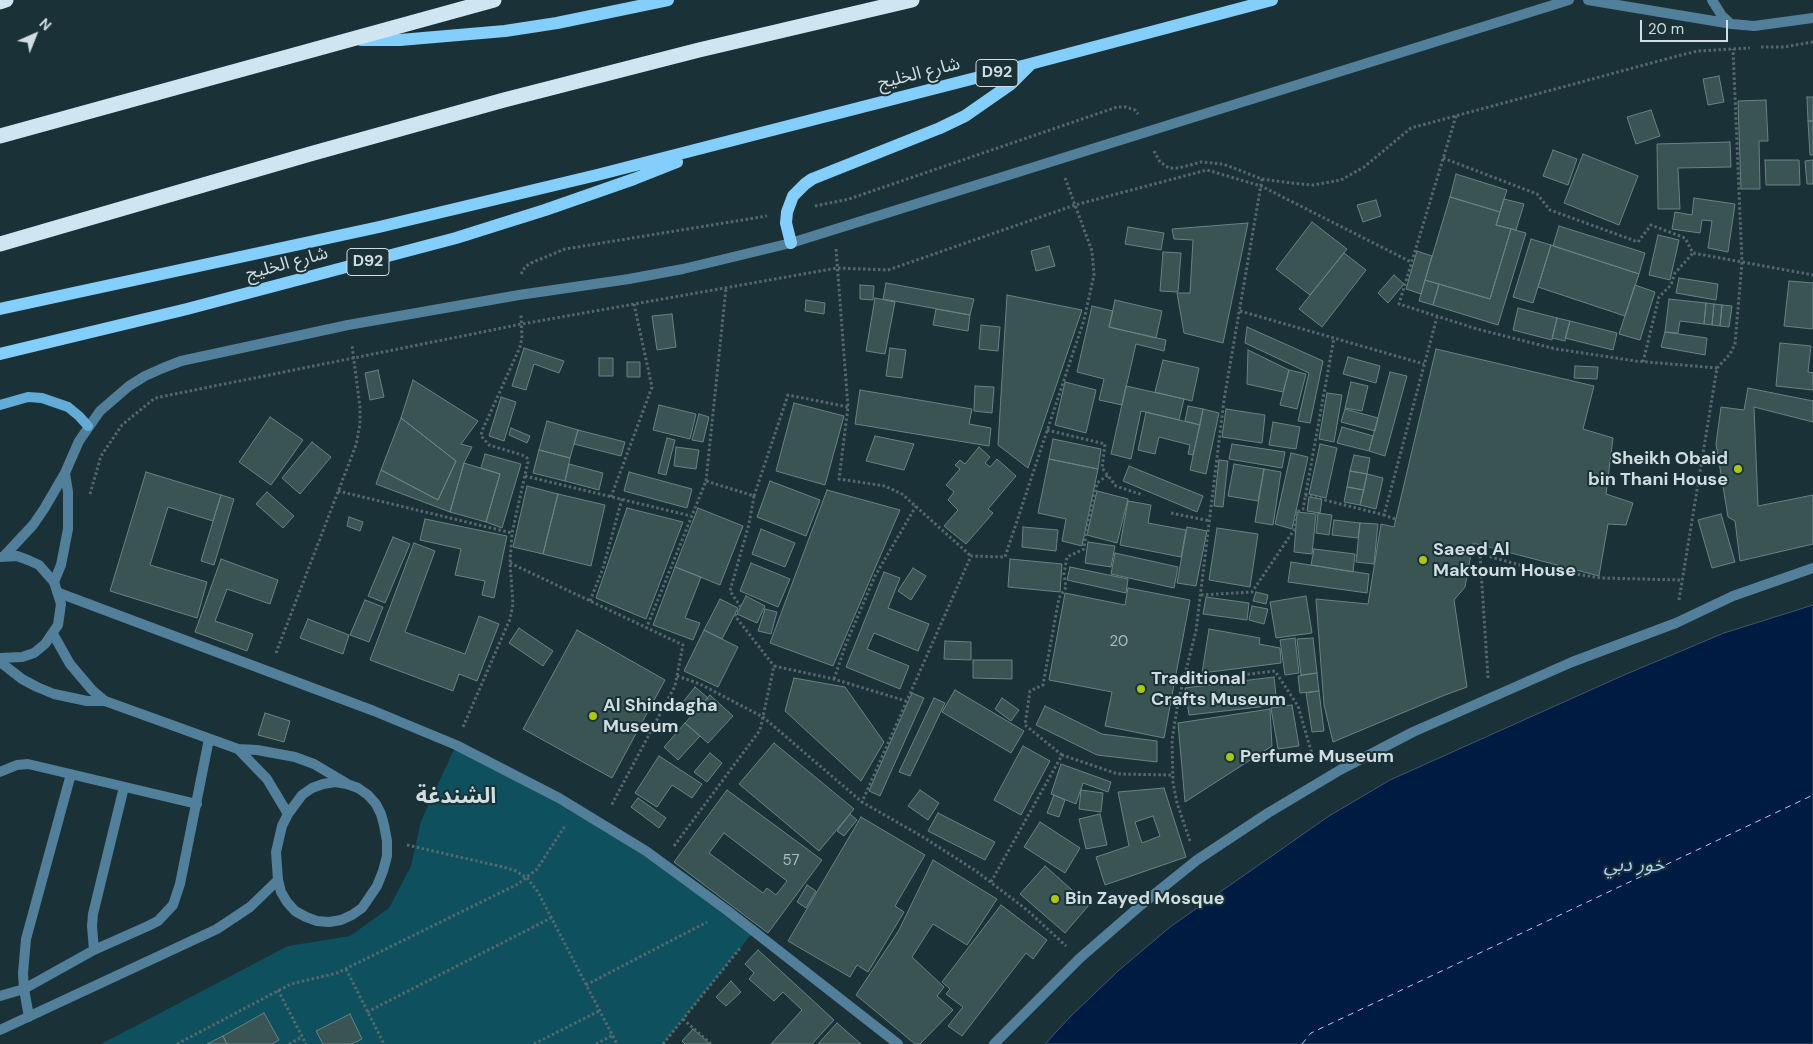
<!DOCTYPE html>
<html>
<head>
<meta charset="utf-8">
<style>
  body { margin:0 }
  #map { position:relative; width:1813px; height:1044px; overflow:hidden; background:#1a3137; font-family:"DM Sans",sans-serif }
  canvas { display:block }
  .north { position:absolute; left:10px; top:10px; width:50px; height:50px; -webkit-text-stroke:4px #1a3137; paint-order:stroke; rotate:44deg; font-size:14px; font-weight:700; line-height:20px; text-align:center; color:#d0dee1 }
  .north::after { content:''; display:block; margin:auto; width:18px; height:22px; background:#d0dee1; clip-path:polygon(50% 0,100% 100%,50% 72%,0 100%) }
  .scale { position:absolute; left:1640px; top:20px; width:88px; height:22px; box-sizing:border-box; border:2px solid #d0dee1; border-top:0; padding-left:6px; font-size:15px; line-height:18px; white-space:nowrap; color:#d0dee1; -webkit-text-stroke:4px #1a3137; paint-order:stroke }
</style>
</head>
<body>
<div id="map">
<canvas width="1813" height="1044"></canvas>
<div class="north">N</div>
<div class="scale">20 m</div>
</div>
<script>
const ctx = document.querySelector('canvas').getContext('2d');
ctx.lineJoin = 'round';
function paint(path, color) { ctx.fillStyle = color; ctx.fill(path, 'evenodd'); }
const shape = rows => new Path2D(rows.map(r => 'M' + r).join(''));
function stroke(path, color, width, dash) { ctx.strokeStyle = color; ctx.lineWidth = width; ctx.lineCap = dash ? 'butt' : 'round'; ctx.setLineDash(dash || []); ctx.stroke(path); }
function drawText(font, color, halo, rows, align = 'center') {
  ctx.font = font + ' "DM Sans","Noto Sans Arabic",sans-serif'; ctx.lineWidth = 4; ctx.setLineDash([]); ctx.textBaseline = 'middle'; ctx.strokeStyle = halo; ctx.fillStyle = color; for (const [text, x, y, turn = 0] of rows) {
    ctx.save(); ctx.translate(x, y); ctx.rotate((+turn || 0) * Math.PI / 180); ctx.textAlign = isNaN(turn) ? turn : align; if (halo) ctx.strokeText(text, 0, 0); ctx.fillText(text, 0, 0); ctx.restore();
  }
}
const green = shape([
  [456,745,575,808,754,931,663,1044,101,1044,288,946,350,936,389,908,411,866,421,821]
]);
const water = shape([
  [1813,605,1813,1044,1045,1044,1070,1017,1118,971,1170,927,1329,816,1390,780,1624,675,1724,633,1813,605]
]);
const ferry = shape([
  [1302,1044,1311,1033,1813,795]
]);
const building = shape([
  [1719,76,1724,102,1708,105,1703,79,1719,76],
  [1807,97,1813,97,1813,121,1808,121,1807,97],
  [1766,100,1768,141,1759,141,1760,189,1741,189,1738,101,1766,100],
  [1651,110,1660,136,1636,144,1627,117,1651,110],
  [1808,121,1813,121,1813,155,1810,155,1808,121],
  [1730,142,1731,167,1678,168,1680,209,1658,209,1657,144,1730,142],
  [1553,150,1577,159,1568,185,1543,176,1553,150],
  [1583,154,1638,176,1619,225,1564,203,1583,154],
  [1765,160,1799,160,1800,185,1766,185,1765,160],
  [1813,160,1813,184,1807,184,1805,161,1813,160],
  [1456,174,1507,190,1500,212,1450,197,1456,174],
  [1450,197,1500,212,1496,225,1511,229,1490,299,1425,280,1450,197],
  [1694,198,1735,204,1728,252,1708,248,1712,221,1702,220,1700,233,1672,229,1675,212,1692,215,1694,198],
  [1504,199,1524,204,1516,230,1496,225,1504,199],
  [1376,200,1381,216,1363,222,1357,205,1376,200],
  [1312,222,1347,249,1310,295,1276,269,1312,222],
  [1248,223,1223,343,1184,333,1177,293,1190,293,1193,240,1174,239,1172,229,1248,223],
  [1559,226,1645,253,1639,274,1553,246,1559,226],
  [1128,227,1164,233,1161,250,1125,244,1128,227],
  [1511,229,1526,233,1498,325,1433,305,1439,284,1490,299,1511,229],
  [1658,235,1679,240,1670,280,1649,275,1658,235],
  [1531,239,1551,245,1533,303,1513,297,1531,239],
  [1551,245,1639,274,1625,316,1538,287,1551,245],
  [1049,246,1055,266,1036,271,1031,251,1049,246],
  [1417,251,1432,256,1421,294,1406,289,1417,251],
  [1163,252,1181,253,1178,292,1160,291,1163,252],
  [1344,253,1366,270,1322,327,1299,309,1344,253],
  [1394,275,1404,284,1388,303,1378,293,1394,275],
  [1679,278,1718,284,1716,300,1676,293,1679,278],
  [1425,280,1439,284,1433,305,1419,301,1425,280],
  [1789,281,1813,283,1813,329,1784,326,1789,281],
  [886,283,974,299,970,315,883,299,886,283],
  [860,285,874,286,873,300,860,299,860,285],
  [1635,285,1655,292,1640,340,1619,334,1635,285],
  [1007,295,1082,310,1028,468,998,445,1007,295],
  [875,298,895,302,885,354,866,351,875,298],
  [1669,299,1706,303,1704,324,1680,321,1678,333,1665,332,1669,299],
  [806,300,825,303,824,314,805,311,806,300],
  [1115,300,1162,311,1156,338,1109,327,1115,300],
  [1706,303,1714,304,1712,325,1704,324,1706,303],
  [1714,304,1722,305,1720,326,1712,325,1714,304],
  [1722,305,1732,306,1729,327,1720,326,1722,305],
  [1092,306,1113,311,1109,327,1166,340,1164,351,1136,344,1122,405,1099,400,1104,379,1077,372,1092,306],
  [1518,308,1557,318,1552,340,1513,330,1518,308],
  [936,309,970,315,968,331,933,325,936,309],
  [672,314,676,347,657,350,652,316,672,314],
  [1557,318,1570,321,1565,341,1552,338,1557,318],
  [1570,321,1617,333,1613,350,1565,338,1570,321],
  [981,325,1000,327,998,351,979,349,981,325],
  [1247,327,1323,361,1310,423,1298,421,1309,373,1245,343,1247,327],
  [1665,332,1707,338,1705,355,1661,347,1665,332],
  [1780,343,1811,346,1808,372,1813,373,1813,390,1776,386,1780,343],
  [524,348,564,361,559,373,534,364,526,390,512,386,524,348],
  [890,348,906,350,902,378,886,376,890,348],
  [1436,349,1594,386,1583,429,1613,438,1606,494,1633,503,1626,525,1608,524,1599,576,1473,543,1465,587,1454,600,1467,687,1445,695,1333,742,1324,705,1316,599,1368,604,1381,524,1394,527,1436,349],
  [1248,350,1289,370,1283,392,1247,384,1248,350],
  [1348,357,1380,366,1376,383,1343,374,1348,357],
  [599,358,613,358,613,376,599,376,599,358],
  [1163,360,1199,368,1192,401,1155,392,1163,360],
  [627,362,640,362,640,377,627,377,627,362],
  [1575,366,1598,367,1597,379,1574,378,1575,366],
  [378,370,384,397,370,400,365,373,378,370],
  [1289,370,1306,374,1297,409,1280,405,1289,370],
  [1390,372,1407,376,1385,456,1369,451,1390,372],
  [413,380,478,421,461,444,472,447,464,463,450,512,376,484,381,470,438,500,456,461,401,418,413,380],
  [1065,382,1096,390,1086,433,1055,425,1065,382],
  [1351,382,1368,386,1362,411,1345,408,1351,382],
  [975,386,994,387,992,413,974,411,975,386],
  [1126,386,1184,399,1179,420,1141,411,1131,459,1111,454,1126,386],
  [1748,388,1813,401,1813,422,1754,407,1758,506,1813,495,1813,544,1740,561,1735,521,1728,517,1716,444,1721,407,1744,410,1748,388],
  [860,390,972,409,969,424,991,428,989,446,855,424,860,390],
  [1327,393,1342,395,1334,442,1319,439,1327,393],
  [501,397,516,402,504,441,489,436,501,397],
  [794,403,844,416,825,485,776,471,794,403],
  [659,405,696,414,690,439,653,430,659,405],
  [1188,406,1203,409,1200,425,1185,421,1188,406],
  [1203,409,1219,413,1206,474,1190,470,1203,409],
  [1226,409,1265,415,1262,443,1222,437,1226,409],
  [1345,409,1378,418,1375,431,1341,422,1345,409],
  [1146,412,1200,425,1193,455,1188,454,1190,445,1159,437,1155,454,1138,450,1146,412],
  [699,414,709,417,703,442,692,440,699,414],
  [270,417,303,440,271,485,239,462,270,417],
  [401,418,456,461,438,500,381,470,401,418],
  [547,421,578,430,570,458,539,450,547,421],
  [1273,422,1300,427,1296,449,1269,445,1273,422],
  [1342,427,1373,436,1369,451,1337,443,1342,427],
  [511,428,530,436,527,443,509,435,511,428],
  [578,430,625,442,621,456,574,444,578,430],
  [875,436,914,444,904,470,866,461,875,436],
  [667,438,675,440,666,475,658,473,667,438],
  [1053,439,1101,449,1098,469,1049,459,1053,439],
  [312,442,331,457,300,494,282,478,312,442],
  [1232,444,1285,452,1282,468,1229,459,1232,444],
  [1320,444,1337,448,1326,498,1309,494,1320,444],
  [676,447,699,450,696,469,674,466,676,447],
  [979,447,990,457,985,463,990,467,997,459,1016,476,988,509,993,513,966,544,944,526,958,510,948,500,954,492,946,485,960,469,955,465,960,460,965,464,979,447],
  [539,450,570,458,565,481,533,473,539,450],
  [1291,453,1308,457,1292,529,1275,524,1291,453],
  [485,454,521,464,502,528,486,522,500,474,481,468,485,454],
  [1354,455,1370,458,1367,474,1350,471,1354,455],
  [1049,459,1098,469,1082,546,1062,541,1066,519,1038,513,1049,459],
  [1219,460,1228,461,1223,507,1214,506,1219,460],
  [464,463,500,474,486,522,450,512,464,463],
  [569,464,603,473,599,490,565,481,569,464],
  [1234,464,1264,469,1258,501,1228,496,1234,464],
  [1129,466,1203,496,1197,512,1123,481,1129,466],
  [1264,469,1281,472,1273,525,1255,522,1264,469],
  [1350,471,1367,474,1364,490,1347,487,1350,471],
  [146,472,221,495,213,521,168,507,150,565,207,582,197,618,110,591,146,472],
  [629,472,692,489,687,508,624,491,629,472],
  [1367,474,1383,478,1376,509,1360,505,1367,474],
  [770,481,820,500,806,536,757,517,770,481],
  [527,486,558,494,543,554,513,547,527,486],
  [1347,487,1364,490,1360,505,1344,502,1347,487],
  [827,490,900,510,833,666,770,643,827,490],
  [1097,491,1128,499,1117,543,1087,535,1097,491],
  [267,492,294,516,283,528,256,504,267,492],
  [558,494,605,505,591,566,543,554,558,494],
  [221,495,234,499,214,565,201,561,221,495],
  [1309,497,1322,499,1320,513,1307,511,1309,497],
  [1128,501,1151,505,1148,523,1186,530,1181,557,1120,545,1128,501],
  [627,508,683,522,646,619,596,598,627,508],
  [698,508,743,526,720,585,675,567,698,508],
  [1297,512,1316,514,1312,554,1294,552,1297,512],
  [1318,513,1332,515,1329,535,1316,533,1318,513],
  [1721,514,1735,562,1712,568,1698,520,1721,514],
  [349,517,363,522,360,531,347,526,349,517],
  [425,519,507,536,494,598,482,595,485,581,455,575,461,549,420,540,425,519],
  [1334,520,1360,523,1358,538,1332,535,1334,520],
  [1360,523,1378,524,1374,564,1356,562,1360,523],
  [1023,527,1058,530,1056,551,1022,547,1023,527],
  [1187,527,1207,531,1196,586,1177,583,1187,527],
  [1217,528,1258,534,1250,587,1209,580,1217,528],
  [761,529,795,543,785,567,752,554,761,529],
  [393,537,410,544,385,603,368,596,393,537],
  [1088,542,1115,546,1111,567,1085,563,1088,542],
  [414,543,435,551,405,632,465,654,479,616,499,624,477,681,459,674,453,691,370,660,414,543],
  [1314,549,1355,554,1353,572,1311,565,1314,549],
  [1115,553,1178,567,1174,588,1111,574,1115,553],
  [221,559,278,580,270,604,227,589,215,621,253,634,247,651,195,632,221,559],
  [1010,559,1062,564,1060,592,1008,587,1010,559],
  [1291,562,1369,574,1367,593,1288,582,1291,562],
  [751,563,790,579,778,607,740,591,751,563],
  [675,567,701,577,685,618,700,623,693,640,653,625,675,567],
  [1070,567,1128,579,1126,593,1067,580,1070,567],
  [913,568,926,576,911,600,898,591,913,568],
  [884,572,900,578,888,608,929,624,918,651,874,633,867,649,909,666,900,689,846,667,884,572],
  [1128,588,1190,600,1164,738,1105,726,1112,692,1049,680,1065,593,1125,605,1128,588],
  [1256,592,1268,595,1266,604,1253,601,1256,592],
  [746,596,765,606,757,623,737,614,746,596],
  [1306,596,1312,633,1276,638,1270,602,1306,596],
  [1206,597,1249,603,1247,620,1203,614,1206,597],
  [720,599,738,608,722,639,704,630,720,599],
  [365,600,383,607,369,642,350,635,365,600],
  [1252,606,1268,609,1264,624,1249,620,1252,606],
  [765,609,777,612,771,634,758,631,765,609],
  [308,619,349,635,343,654,300,638,308,619],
  [519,628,553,651,543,666,509,643,519,628],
  [1209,629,1260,638,1259,644,1280,648,1281,663,1202,673,1209,629],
  [577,630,665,680,612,778,523,729,577,630],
  [704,630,738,647,718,687,684,671,704,630],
  [1295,638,1299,673,1285,675,1280,640,1295,638],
  [1313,638,1317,673,1301,675,1297,639,1313,638],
  [945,641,971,642,971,660,944,659,945,641],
  [973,660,1012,660,1012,679,973,678,973,660],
  [1317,673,1319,691,1300,693,1298,676,1317,673],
  [1274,677,1277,705,1189,715,1185,688,1274,677],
  [794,678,845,687,884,742,861,781,785,711,794,678],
  [695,687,708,698,694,712,683,702,695,687],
  [955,690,1024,731,1011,753,942,712,955,690],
  [1319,691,1324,731,1312,732,1306,693,1319,691],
  [912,693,924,698,880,796,869,791,912,693],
  [710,695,733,716,708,743,685,723,710,695],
  [934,698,945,703,910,776,899,772,934,698],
  [1002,698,1019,710,1011,721,995,709,1002,698],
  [1292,705,1299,746,1278,749,1271,708,1292,705],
  [1045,706,1102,734,1157,741,1157,762,1097,755,1036,725,1045,706],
  [1270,709,1272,746,1185,802,1178,723,1270,709],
  [265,713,290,721,284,742,258,735,265,713],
  [685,723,700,736,678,760,664,747,685,723],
  [774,743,854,809,819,851,739,784,774,743],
  [1023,746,1050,761,1021,815,994,800,1023,746],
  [710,753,722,763,707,782,694,772,710,753],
  [659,756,702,784,692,798,672,785,657,807,635,793,659,756],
  [1061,764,1111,782,1108,792,1083,783,1076,804,1051,794,1061,764],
  [1164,788,1186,857,1105,885,1096,857,1129,846,1118,792,1164,788],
  [1153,816,1160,836,1142,843,1135,822,1153,816],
  [727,790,822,860,768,933,674,862,727,790],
  [724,833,787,881,776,895,767,888,763,893,709,853,724,833],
  [920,790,939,803,928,820,908,806,920,790],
  [1081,790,1103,793,1101,812,1079,809,1081,790],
  [1054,795,1065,800,1059,817,1047,813,1054,795],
  [638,798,666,818,659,828,631,807,638,798],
  [938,813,995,842,985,860,928,831,938,813],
  [850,814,857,820,844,836,837,831,850,814],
  [1100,814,1107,845,1086,849,1079,819,1100,814],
  [861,817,925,855,895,906,904,912,868,972,857,965,850,977,788,941,861,817],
  [1040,822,1080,848,1065,873,1024,847,1040,822],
  [933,860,997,899,967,945,933,924,912,957,944,987,937,996,953,1010,920,1044,915,1044,856,995,899,930,933,860],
  [1045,866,1089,905,1065,933,1020,894,1045,866],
  [807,885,816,891,806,908,797,902,807,885],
  [1001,905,1047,940,1033,959,1026,953,962,1036,948,1026,963,1007,946,994,950,989,942,982,1001,905],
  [758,950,834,1020,812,1044,771,1044,802,1010,783,992,774,1001,749,979,754,973,745,964,758,950],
  [731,981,741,992,726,1006,716,997,731,981],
  [264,1013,279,1040,272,1044,227,1044,223,1036,264,1013],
  [350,1014,362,1039,351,1044,323,1044,316,1031,350,1014],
  [837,1023,861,1044,818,1044,837,1023],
  [693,1029,710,1044,685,1044,682,1041,693,1029],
  [223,1036,227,1044,207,1044,223,1036]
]);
const path = shape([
  [1761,47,1784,47,1813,42],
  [1456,116,1399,304,1477,329,1556,349,1636,361,1717,368],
  [1154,151,1160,162,1169,168,1179,168,1201,162,1223,164,1262,179,1291,183,1313,185,1341,180,1364,167,1411,128,1681,55,1698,51,1750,48],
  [1443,158,1537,194,1550,210,1638,242,1651,225,1685,238,1693,253,1813,275],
  [1065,178,1092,251,1094,275,1084,320,1005,557,971,556,862,802,923,837,976,871,1027,910,1066,946],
  [815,206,849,199,1117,107,1126,107,1135,110,1138,114],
  [836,249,848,407,839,479,885,486,902,494,971,556],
  [521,274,525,267,531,263,565,249,767,216],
  [1240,311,1424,364],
  [1643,362,1659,297,1671,285,1675,273,1693,253],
  [1047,430,1105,444,1102,468,1116,486,1143,495],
  [525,476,691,516],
  [706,481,726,288],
  [338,491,512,533],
  [90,494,101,456,122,425,155,398,522,324,837,268,888,270,1075,205,1207,170,1261,186,1411,262],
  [1305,495,1384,515],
  [754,496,749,524,730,591,740,606,735,616,774,666],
  [611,497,652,387,634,304],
  [1171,513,1210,521],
  [1395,519,1384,515,1437,317],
  [1473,543,1480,554,1488,678],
  [1480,554,1520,565,1601,578,1682,580],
  [510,563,683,645,675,686,611,806],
  [1201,595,1252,592,1294,530,1297,512,1303,509,1334,338],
  [1679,600,1717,368,1730,354,1735,344,1742,262,1733,49],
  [590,601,603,568,622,499],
  [646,629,706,481,754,496,788,395,848,407],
  [276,653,356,445,360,424,360,407,352,345],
  [677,676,700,684,763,717,862,802],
  [834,679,846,644,875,576,916,506],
  [1183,682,1275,671,1298,706,1314,761],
  [463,727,510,619,513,604,510,563,512,533,528,462,527,458,522,455,489,445,481,436,482,431,520,347,522,338,521,315],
  [1062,755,1025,725,1030,691,1043,685,1059,598,1066,587,1064,574,1067,557,1084,549,1086,534,1097,483,1108,475],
  [1190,841,1177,803,1173,783,1172,740,1178,702,1196,631,1224,400,1262,179],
  [407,845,503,867,516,871,527,878,538,892,617,1044],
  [674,846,760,730,774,666,834,679,906,701],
  [991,882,1062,755,1118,774,1172,775],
  [346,969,384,1044],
  [586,985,707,922],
  [278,990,306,1044],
  [367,1012,551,918],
  [683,1019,711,1044],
  [177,1044,291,984,337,973,518,884,537,869,565,826],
  [289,1044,302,1037],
  [534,1044,599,1011],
  [596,1044,613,1035],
  [663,1044,741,947]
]);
const lane = shape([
  [1588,0,1732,24,1754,26,1813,18],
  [1712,0,1722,16,1731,24],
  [0,557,17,556,28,560,39,565,54,582,61,604,58,625,45,644,34,653,22,657,0,658],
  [53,634,70,664,92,690,105,701],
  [0,662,22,679,37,687,54,694,87,701,105,701,238,749,257,750,295,757,314,764,346,783],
  [238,749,267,779,288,814],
  [0,772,17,765,28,764,197,804],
  [335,782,347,784,358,788,368,795,376,804,381,814,384,825,387,841,387,856,383,871,377,886,362,908,352,915,341,920,329,922,317,921,306,917,295,911,287,902,281,892,278,880,276,852,282,826,288,814,302,795,312,788,323,784,335,782],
  [94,950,92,926,93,914,124,787],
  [0,996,24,989,94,950,148,926,158,921,173,905,180,884,209,739],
  [29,1017,24,989,23,973,26,939,71,774],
  [0,1030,217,929,250,907,278,880]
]);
const street = shape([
  [5,555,33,525,44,509,65,473,79,441,100,411,129,386,145,376,163,368,181,361,348,325,519,295,629,279,683,269,791,243,1569,0],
  [54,582,61,565,68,529,68,492,65,473],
  [59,593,374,711,456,745,559,798,646,851,728,911,898,1044],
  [994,1044,1080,958,1141,905,1197,860,1268,813,1340,770,1413,732,1572,662,1676,623,1733,596,1813,568]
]);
const secondary = shape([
  [0,405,28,397,42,398,68,407,79,416,88,426]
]);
const primary = shape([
  [361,40,400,40,505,31,557,23,668,0],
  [791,243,786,223,787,212,793,196,805,184,812,179,940,128,965,116,1011,84,1030,65],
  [0,309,379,227,597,175,1030,64,1272,0],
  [0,354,187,309,456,238,545,210,634,179,677,162]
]);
const highway = shape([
  [0,2,6,0],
  [0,136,494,0],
  [0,244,310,154,504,100,699,50,912,0]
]);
const markers = [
  [1738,469,5,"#abc614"],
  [1423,560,5,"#abc614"],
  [1141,689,5,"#abc614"],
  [593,716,5,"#abc614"],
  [1230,757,5,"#abc614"],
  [1055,899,5,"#abc614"]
];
const numberNames = [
  ["20",1119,642],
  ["57",791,861]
];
const shields = [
  [997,73,42],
  [368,262,42]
];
const shieldNames = [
  ["D92",997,73],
  ["D92",368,262]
];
const streetNames = [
  ["شارع الخليج",919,74,-14],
  ["شارع الخليج",287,264,-15]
];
const poiNames = [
  ["Sheikh Obaid",1728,459,"right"],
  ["bin Thani House",1728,480,"right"],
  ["Saeed Al",1433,550],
  ["Maktoum House",1433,571],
  ["Traditional",1151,679],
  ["Crafts Museum",1151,700],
  ["Al Shindagha",603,706],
  ["Museum",603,727],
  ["Perfume Museum",1240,757],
  ["Bin Zayed Mosque",1065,899]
];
const waterNames = [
  ["خور دبي",1634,866]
];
const districtNames = [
  ["الشندغة",456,797]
];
paint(green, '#0e505e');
paint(water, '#001b42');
stroke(water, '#3e5672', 1);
stroke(ferry, '#b0cff9', 1, [6, 5]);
paint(building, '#3a5454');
stroke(building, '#688384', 1);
stroke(path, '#54696e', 3, [2.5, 2.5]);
stroke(lane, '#527f9a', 10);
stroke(street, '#527f9a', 10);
stroke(secondary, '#62acd7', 10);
stroke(primary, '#83cefa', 12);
stroke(highway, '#d0e5f2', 15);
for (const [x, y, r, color] of markers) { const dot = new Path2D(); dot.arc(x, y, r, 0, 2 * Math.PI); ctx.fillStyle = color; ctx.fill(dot); stroke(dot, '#1a3137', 2); }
drawText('15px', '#aabcbe', null, numberNames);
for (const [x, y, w] of shields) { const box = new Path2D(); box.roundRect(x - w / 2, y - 13.5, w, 27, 4); ctx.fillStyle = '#1a3137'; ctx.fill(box); stroke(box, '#d0dee1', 1); }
drawText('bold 16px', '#d0dee1', null, shieldNames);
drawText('18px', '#d0dee1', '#1a3137', streetNames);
drawText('bold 18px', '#d0dee1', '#1a3137', poiNames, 'left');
drawText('italic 19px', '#b0cff9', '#1a3137', waterNames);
drawText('bold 22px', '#d0dee1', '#1a3137', districtNames);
</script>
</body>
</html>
